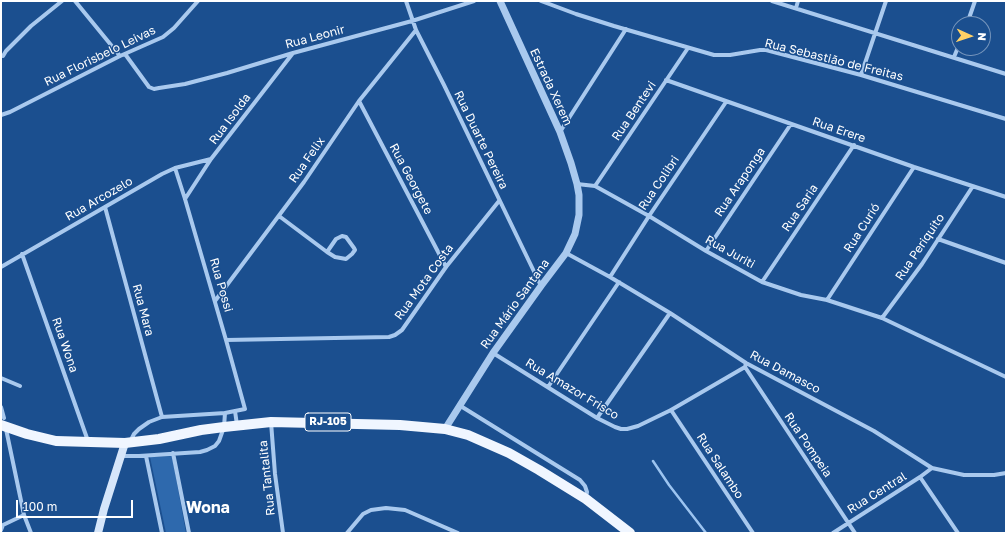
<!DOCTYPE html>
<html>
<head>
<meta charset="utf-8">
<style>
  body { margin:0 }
  #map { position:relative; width:1007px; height:534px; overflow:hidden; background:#1b4f8f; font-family:"Golos Text",sans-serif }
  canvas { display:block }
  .frame { position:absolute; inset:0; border:2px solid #fff; pointer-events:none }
  .north { position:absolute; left:951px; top:16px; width:40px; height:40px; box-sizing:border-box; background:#1b4f8f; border:1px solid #7695bc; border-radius:50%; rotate:93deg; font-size:11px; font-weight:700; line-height:16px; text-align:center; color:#fff }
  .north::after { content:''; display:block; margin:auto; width:14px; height:18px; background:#ffd166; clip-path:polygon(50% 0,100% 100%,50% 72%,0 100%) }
  .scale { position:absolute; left:16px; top:500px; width:117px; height:18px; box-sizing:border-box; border:2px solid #fff; border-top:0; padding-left:5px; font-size:12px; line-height:14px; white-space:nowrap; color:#fff; -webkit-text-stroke:3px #1b4f8f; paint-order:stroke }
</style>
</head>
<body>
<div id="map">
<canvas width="1007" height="534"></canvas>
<div class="frame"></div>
<div class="north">N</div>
<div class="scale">100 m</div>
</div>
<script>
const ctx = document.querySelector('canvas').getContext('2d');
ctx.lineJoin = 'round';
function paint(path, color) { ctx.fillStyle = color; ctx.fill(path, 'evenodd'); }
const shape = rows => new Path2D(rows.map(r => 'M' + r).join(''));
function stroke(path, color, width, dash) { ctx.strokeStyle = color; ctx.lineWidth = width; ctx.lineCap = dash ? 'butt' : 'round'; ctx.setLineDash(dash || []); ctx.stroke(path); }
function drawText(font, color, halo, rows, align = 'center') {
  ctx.font = font + ' "Golos Text",sans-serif'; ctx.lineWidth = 3; ctx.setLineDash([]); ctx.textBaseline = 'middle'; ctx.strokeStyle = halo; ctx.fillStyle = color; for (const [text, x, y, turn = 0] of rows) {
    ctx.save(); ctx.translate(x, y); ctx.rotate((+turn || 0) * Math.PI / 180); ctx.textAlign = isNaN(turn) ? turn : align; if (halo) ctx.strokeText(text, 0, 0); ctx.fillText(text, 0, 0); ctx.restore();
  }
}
const green = shape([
  [172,456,186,533,166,533,150,457]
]);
const stream = shape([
  [653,461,669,485,706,533]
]);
const minor = shape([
  [75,1,120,56],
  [406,1,416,30,444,85,541,286],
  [541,1,576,14,614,26,714,55,730,55,760,50,766,50,861,75,1006,119],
  [772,1,1006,74],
  [796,8,798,1],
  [967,24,975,1],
  [125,54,149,87,154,89,159,88,185,84,227,73,293,53,412,21,474,1],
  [3,56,6,51,31,26,62,1],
  [954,57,959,45],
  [861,75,886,1],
  [666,80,914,167,1006,197],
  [359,101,446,267],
  [1,115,10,112,120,56,163,37,174,28,198,1],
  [560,132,626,29],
  [175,168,185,199,226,340,245,409,225,413],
  [577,184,595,186,649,216,706,251,762,282,801,295,827,300,882,318,1006,377],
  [595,186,688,48],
  [185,199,211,159,293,53],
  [105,207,162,417],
  [279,216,327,252,335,257,346,259,352,254,355,250,354,248,346,237,342,236,336,239,327,252],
  [938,239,1006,263],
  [706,251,791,124],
  [566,253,610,277,670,313,746,363,874,431,932,468,964,475,994,475,1006,473],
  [22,254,88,441],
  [1,267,162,174,175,168,211,159],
  [610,277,649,216,726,102],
  [762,282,854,145],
  [827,300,914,167],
  [215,301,304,182,359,101,416,30],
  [882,318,922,264,973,186],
  [226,340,389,337,395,335,402,330,446,267,499,201],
  [493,353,597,418,615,427,621,429,627,429,638,426,671,410,745,367,746,363],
  [745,367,855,533],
  [1,378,20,386],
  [548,387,619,282],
  [459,405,580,480,585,486,587,492,586,497],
  [1,407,4,418],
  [671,410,753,533],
  [235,411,237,425],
  [597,418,670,313],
  [271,422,275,474,283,533],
  [6,429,24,515,31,533],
  [173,453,189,533],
  [121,456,139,456,200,452,207,450,215,446,219,441,224,427,225,413,162,417,149,422,139,429,134,434,131,440],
  [146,456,162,533],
  [920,477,958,533],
  [1,530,3,525,24,515],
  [347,533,363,514,371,510,386,508,405,510,458,533],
  [833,533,920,477,932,468]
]);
const tertiary = shape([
  [445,429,493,353,541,286,566,253,575,234,579,215,579,195,577,184,571,163,560,132,500,1]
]);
const secondary = shape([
  [98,533,104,509,125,443]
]);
const primary = shape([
  [1,425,27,434,56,441,125,443,159,439,201,430,224,427,271,422,400,425,445,429,468,435,509,453,539,470,586,499,630,533]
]);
const shields = [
  [328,422,46]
];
const shieldNames = [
  ["RJ-105",328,422]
];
const streetNames = [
  ["Rua Leonir",315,37,-15],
  ["Rua Florisbelo Leivas",100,56,-26],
  ["Rua Sebastião de Freitas",834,60,14],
  ["Estrada Xerem",551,87,65],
  ["Rua Bentevi",634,111,-56],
  ["Rua Isolda",230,119,-53],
  ["Rua Erere",839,130,19],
  ["Rua Duarte Pereira",481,140,64],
  ["Rua Felix",307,160,-55],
  ["Rua Georgete",411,179,62],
  ["Rua Araponga",740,182,-56],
  ["Rua Colibri",659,183,-56],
  ["Rua Arcozelo",99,199,-30],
  ["Rua Saria",800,208,-56],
  ["Rua Curió",862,228,-57],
  ["Rua Periquito",920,247,-56],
  ["Rua Juriti",730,252,29],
  ["Rua Mota Costa",424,282,-54],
  ["Rua Possi",221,285,74],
  ["Rua Mário Santana",515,304,-54],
  ["Rua Mara",143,310,75],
  ["Rua Wona",65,345,71],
  ["Rua Damasco",785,372,28],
  ["Rua Amazor Frisco",572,389,31],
  ["Rua Pompeia",808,445,56],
  ["Rua Salambo",720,466,57],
  ["Rua Tantalita",267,478,-96],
  ["Rua Central",877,493,-32]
];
const districtNames = [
  ["Wona",208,508]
];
paint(green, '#2e69ad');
stroke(stream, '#9cc4f0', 2.5);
stroke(minor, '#a9c9ee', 4);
stroke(tertiary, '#a9c9ee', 7);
stroke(secondary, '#d6e6fa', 8);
stroke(primary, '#f0f6ff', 10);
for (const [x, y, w] of shields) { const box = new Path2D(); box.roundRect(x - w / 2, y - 9, w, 18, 3); ctx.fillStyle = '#1b4f8f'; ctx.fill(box); stroke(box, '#fff', 1); }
drawText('bold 11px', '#fff', null, shieldNames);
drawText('12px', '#fff', '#1b4f8f', streetNames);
drawText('bold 16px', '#fff', '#1b4f8f', districtNames);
</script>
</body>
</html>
